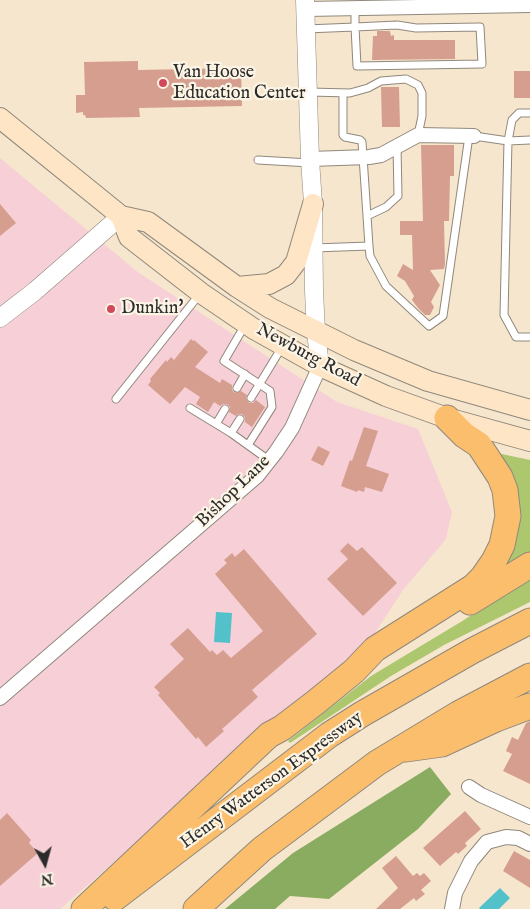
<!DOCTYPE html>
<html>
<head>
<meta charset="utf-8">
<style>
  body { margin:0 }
  #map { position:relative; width:530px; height:909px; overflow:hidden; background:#f6e6ce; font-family:"IM FELL English",serif }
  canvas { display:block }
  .north { position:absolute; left:20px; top:839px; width:50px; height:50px; -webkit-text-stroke:4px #fcf5e5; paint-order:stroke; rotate:173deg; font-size:14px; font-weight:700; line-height:20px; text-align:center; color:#2b2b2b }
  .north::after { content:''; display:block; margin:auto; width:18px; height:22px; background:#2b2b2b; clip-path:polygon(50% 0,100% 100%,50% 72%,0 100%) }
</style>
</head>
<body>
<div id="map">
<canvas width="530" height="909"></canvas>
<div class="north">N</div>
</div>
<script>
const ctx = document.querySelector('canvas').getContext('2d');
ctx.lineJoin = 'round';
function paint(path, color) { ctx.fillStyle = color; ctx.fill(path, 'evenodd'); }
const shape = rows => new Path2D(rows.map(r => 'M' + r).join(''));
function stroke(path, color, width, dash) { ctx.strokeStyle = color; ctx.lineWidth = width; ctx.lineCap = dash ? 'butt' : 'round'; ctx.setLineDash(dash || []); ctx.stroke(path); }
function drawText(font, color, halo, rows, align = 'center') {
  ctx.font = font + ' "IM FELL English",serif'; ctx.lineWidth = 4.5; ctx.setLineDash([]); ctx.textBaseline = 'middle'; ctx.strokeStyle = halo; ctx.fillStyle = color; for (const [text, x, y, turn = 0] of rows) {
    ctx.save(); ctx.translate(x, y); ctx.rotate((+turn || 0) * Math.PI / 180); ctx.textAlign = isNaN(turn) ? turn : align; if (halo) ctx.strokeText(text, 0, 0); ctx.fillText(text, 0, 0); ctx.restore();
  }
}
const built = shape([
  [0,158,139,273,337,402,418,429,452,512,446,539,403,590,371,639,60,909,0,909]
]);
const green = shape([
  [497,453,530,460,530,554,502,572],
  [530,576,530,602,444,645,391,676,290,743,288,741,371,676,464,620]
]);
const forest = shape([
  [430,767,451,794,418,829,329,899,290,896,275,909,225,909,293,853]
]);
const water = shape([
  [216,612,232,613,230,643,214,642],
  [500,888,510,898,499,909,480,909,479,908]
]);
const building = shape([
  [377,31,390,31,391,36,394,35,394,40,455,40,455,59,372,60,373,36,377,36],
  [138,61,138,70,241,68,242,106,139,108,140,117,86,118,85,115,83,115,83,112,76,113,76,95,85,95,84,62],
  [514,71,530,71,530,98,514,98],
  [381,87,399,87,400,127,382,127],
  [421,145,454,145,454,176,450,176,449,221,444,221,445,264,444,269,430,270,440,285,431,302,434,307,430,315,425,315,418,308,412,300,414,296,405,281,397,276,403,264,413,270,412,235,400,235,400,221,423,221],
  [0,204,16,223,0,236],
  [191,339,193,341,194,340,208,352,195,367,220,383,222,379,232,385,232,390,235,393,241,391,247,395,246,398,249,403,253,403,256,400,265,407,252,427,245,422,245,417,242,414,238,414,236,416,229,412,230,407,227,404,223,404,220,406,214,402,208,412,196,404,200,397,185,387,170,404,148,385,151,381,150,379,166,360,167,362,171,357,174,360],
  [364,427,378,431,366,466,389,474,382,492,365,487,364,492,358,490,357,492,341,486,350,460,352,461],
  [318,446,330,452,323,466,311,460],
  [348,543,357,551,362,547,397,583,363,616,327,579,348,559,340,551],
  [244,549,317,634,252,690,258,697,222,729,224,731,206,747,198,737,196,739,158,695,160,693,154,687,184,659,170,644,188,628,210,652,212,650,217,655,223,650,231,658,263,631,215,574,227,563,224,560,232,553,235,557],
  [530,721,530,784,503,771,512,754,506,751,512,737,518,740,526,723],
  [465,811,481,829,465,843,467,846,458,854,456,852,440,866,423,848],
  [7,813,31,840,29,843,38,853,0,886,0,820],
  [514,851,530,860,530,888,503,871],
  [396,856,413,876,417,873,420,876,424,873,431,881,421,890,425,894,416,901,414,898,400,909,376,909,398,888,382,868]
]);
const service = shape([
  [397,25,416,28,480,27,482,64,357,66,355,27,397,25],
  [306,29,355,27,355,8],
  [309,92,350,93,368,88,381,81,406,79,418,85,422,93,422,116,418,135],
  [343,93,343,135,345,137,360,140,362,142,367,216],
  [530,113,519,113,512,120,508,141,504,315,516,337,530,337],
  [474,136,508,141,530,140],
  [258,160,310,163],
  [369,246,370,256,386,286,429,326,443,316,469,136],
  [314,248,369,246,367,216,386,207,398,196,397,146],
  [245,325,224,361,270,391,272,407,248,445],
  [237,388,245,374],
  [251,398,282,347],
  [116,399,199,295],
  [190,408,231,433,270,461],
  [216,424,225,409],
  [231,433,240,419]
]);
const minor = shape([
  [306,9,530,5],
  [310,159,369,157,381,155,418,135,474,136],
  [0,698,257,476,276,452,292,428,320,366],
  [469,787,481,795,530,817],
  [452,909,455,893,471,861,487,842,506,837,518,838,530,844]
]);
const tertiary = shape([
  [305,0,310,159,313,204,314,291,316,332,320,366],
  [0,318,35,291,121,216]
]);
const secondary = shape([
  [0,118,121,216,148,222,237,287,270,308,354,350,428,381,530,410],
  [121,216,129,237,201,293,254,329,320,366,386,396,447,418,530,441],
  [237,287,269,284,286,275,296,262,313,204]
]);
const motorway = shape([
  [470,602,530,565],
  [406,749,442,744,496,719,530,706],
  [115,898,329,735,362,714,472,651,530,621],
  [84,909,269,735,282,728,316,702,354,671,375,649,473,587,483,577,494,561,502,545,508,516,505,490,500,477,479,445,464,435,447,418],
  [196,909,262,849,377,763,458,714,530,676]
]);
const markers = [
  [163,83,5,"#d1495b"],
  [111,309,5,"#d1495b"]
];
const poiNames = [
  ["Van Hoose",173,73],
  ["Education Center",173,94],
  ["Dunkin'",121,309]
];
const streetNames = [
  ["Newburg Road",308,356,28],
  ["Bishop Lane",234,492,-44],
  ["Henry Watterson Expressway",272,781,-36]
];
paint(built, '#f6cfd7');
paint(green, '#acc76d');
paint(forest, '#89ac60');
paint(water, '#53c1ca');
paint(building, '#d69e8f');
stroke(service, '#90887c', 9);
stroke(minor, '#90887c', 16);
stroke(tertiary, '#90887c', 19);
stroke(secondary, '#90887c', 22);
stroke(motorway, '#90887c', 27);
stroke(service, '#fff', 7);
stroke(minor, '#fff', 14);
stroke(tertiary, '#fff', 18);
stroke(secondary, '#fde5c5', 20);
stroke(motorway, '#fabe6d', 25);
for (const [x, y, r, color] of markers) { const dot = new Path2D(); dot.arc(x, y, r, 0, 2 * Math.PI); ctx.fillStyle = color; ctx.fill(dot); stroke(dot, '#fcf5e5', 2); }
drawText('18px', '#2b2b2b', '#fcf5e5', poiNames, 'left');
drawText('18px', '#2b2b2b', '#fcf5e5', streetNames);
</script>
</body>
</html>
